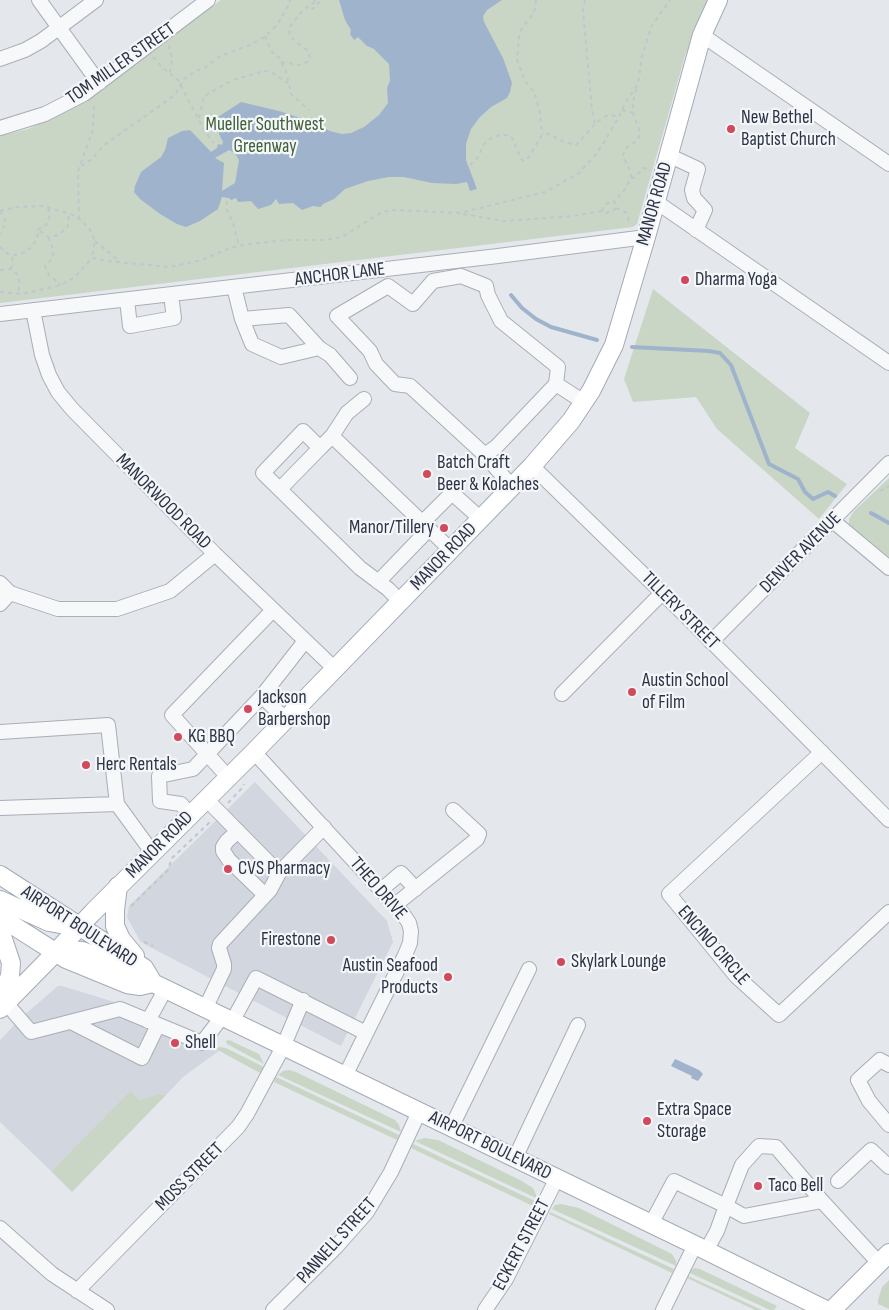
<!DOCTYPE html>
<html>
<head>
<meta charset="utf-8">
<style>
  body { margin:0 }
  canvas { display:block; background:#e4e7ec }
</style>
</head>
<body>
<canvas width="889" height="1310"></canvas>
<script>
const ctx = document.querySelector('canvas').getContext('2d');
ctx.lineJoin = 'round';
function paint(path, color) { ctx.fillStyle = color; ctx.fill(path, 'evenodd'); }
const shape = rows => new Path2D(rows.map(r => 'M' + r).join(''));
function stroke(path, color, width, dash) { ctx.strokeStyle = color; ctx.lineWidth = width; ctx.lineCap = dash ? 'butt' : 'round'; ctx.setLineDash(dash || []); ctx.stroke(path); }
function drawText(font, color, halo, rows, align = 'center') {
  ctx.font = font + ' "Sofia Sans Condensed",sans-serif'; ctx.lineWidth = 4.5; ctx.setLineDash([]); ctx.textBaseline = 'middle'; ctx.strokeStyle = halo; ctx.fillStyle = color; for (const [text, x, y, turn = 0] of rows) {
    ctx.save(); ctx.translate(x, y); ctx.rotate((+turn || 0) * Math.PI / 180); ctx.textAlign = isNaN(turn) ? turn : align; if (halo) ctx.strokeText(text, 0, 0); ctx.fillText(text, 0, 0); ctx.restore();
  }
}
const built = shape([
  [255,782,387,921,393,942,341,1046,148,946,140,941,127,917,129,906],
  [58,986,62,986,111,1001,220,1050,183,1077,166,1095,157,1094,140,1100,130,1091,51,1171,0,1122,0,1040,23,1016]
]);
const green = shape([
  [221,0,710,0,685,56,637,224,633,227,0,303,0,136,28,129,71,109],
  [653,289,810,413,795,448,847,484,819,519,717,429,696,397,633,402,624,379],
  [889,478,889,560,853,531,849,524,849,519,854,511],
  [229,1040,259,1054,264,1064,227,1044,226,1041],
  [219,1047,226,1048,264,1067,260,1073,216,1049],
  [289,1070,296,1072,395,1120,399,1125,401,1132,278,1075,283,1071],
  [276,1077,399,1135,397,1140,274,1082],
  [130,1091,140,1100,157,1094,166,1095,72,1192,51,1171],
  [424,1138,438,1140,520,1180,533,1188,538,1199,415,1141],
  [413,1144,537,1202,535,1207,411,1148],
  [561,1204,579,1208,672,1254,676,1261,676,1266,552,1209,555,1205],
  [550,1212,674,1269,672,1273,549,1214],
  [695,1268,700,1269,777,1306,774,1310,770,1310,690,1273,691,1270],
  [688,1276,762,1310,755,1310,687,1278],
  [889,1280,889,1309,878,1304,878,1300,882,1287]
]);
const water = shape([
  [339,0,502,0,487,10,483,16,484,22,503,58,512,83,510,92,507,98,491,107,480,117,471,129,466,144,466,160,477,189,470,191,467,182,456,184,432,183,404,177,389,177,368,181,345,189,334,199,323,204,321,207,313,206,302,210,293,203,279,204,276,199,271,205,258,209,251,201,238,202,236,198,231,200,229,198,222,197,218,209,200,221,186,227,177,224,160,214,140,199,134,192,135,186,141,172,161,157,165,150,168,138,182,131,190,130,211,152,217,148,218,144,222,145,223,142,219,134,218,117,241,102,279,111,310,121,330,131,342,134,351,133,364,127,379,115,388,103,387,88,390,81,389,64,374,49,367,46,358,37,354,40,350,34,351,30,345,20],
  [229,150,235,153,239,160,235,183,222,191,224,163,215,158],
  [675,1059,699,1070,703,1074,698,1081,691,1078,692,1076,671,1066]
]);
const stream = shape([
  [511,295,522,308,536,319,551,327,597,340],
  [632,347,709,351,720,353,731,365,769,464,798,479,805,492,813,499,828,492,835,496],
  [871,513,889,523]
]);
const path = shape([
  [315,0,312,8,313,9,321,0],
  [536,0,535,9,532,15,521,30,519,37,517,60,525,81,534,92,541,116,540,123,543,134],
  [585,0,583,11,586,44,592,109,595,124],
  [265,36,271,51,279,58,286,71,291,94,309,110],
  [169,45,172,60,170,71,172,74],
  [153,57,163,68,178,80,204,130,214,143],
  [281,62,299,65,307,62,310,58,308,51,294,40,290,35,289,28,303,10,315,2],
  [622,110,633,113],
  [199,118,204,97,209,93,233,80,264,71,271,72,288,83],
  [470,165,478,157,484,144,491,138,500,135,509,135,512,138,521,159,524,161,528,158,542,135,549,134,564,142,576,145,596,123,606,116,612,115,619,117],
  [81,166,92,159,104,145,175,95,184,79,196,71,206,67,220,56,250,45,263,38,277,25,287,8,290,0],
  [631,177,633,178,644,168,649,169],
  [227,201,226,208,233,223,239,246],
  [48,208,50,215,47,224,43,228,37,229,48,237,59,235,67,227,69,223,68,213],
  [616,208,627,213,629,221,631,222],
  [0,211,16,207,44,206,71,214,81,220,90,230,95,241,92,258],
  [0,211,5,220,5,225,0,234],
  [602,211,605,204,614,202],
  [463,214,504,221,573,216,602,211,607,213,614,210,616,208,614,202,626,188,631,177,631,172,623,156,625,149,638,140,640,132,633,113,633,101,637,87],
  [79,219,78,171,93,130,94,102],
  [48,237,52,246,53,256,51,260,45,266,49,275,61,285],
  [95,241,119,261],
  [0,247,8,254,14,255,27,252,35,242,38,235,37,231],
  [11,269,13,256],
  [0,270,11,269,17,274,20,284,17,294],
  [0,292,22,294,61,285,75,277,92,258,107,261,169,267,202,260,230,248,244,245,285,240,324,240,342,237,382,212,395,210,460,213,545,192,579,173,598,152,619,117,625,103,638,84,642,57,651,27,670,0],
  [880,491,889,486],
  [228,803,243,787,244,784],
  [131,906,168,870,172,858,211,821],
  [144,942,153,946]
]);
const minor = shape([
  [39,0,99,83],
  [702,35,889,164],
  [0,59,25,50,41,41,96,0],
  [0,128,45,114,84,94,208,0],
  [668,155,698,169,692,190,694,198,705,210,696,230],
  [655,201,889,363],
  [234,287,242,319,289,315,319,348,281,357,252,344,242,319],
  [127,300,130,326,174,318,171,295],
  [33,310,42,355,49,375,58,392,72,409,215,554,335,669],
  [0,314,498,256,646,237],
  [319,348,330,355,350,378],
  [364,399,347,413,332,436,451,550],
  [332,436,320,448,303,431,263,473,360,568,388,589,400,601],
  [485,455,496,447,556,384,584,402],
  [532,466,687,617,889,820],
  [512,487,485,455,410,386,395,384,376,364,370,351,337,316,388,286,413,304,433,281,461,276,486,286,488,295,501,321,558,367,556,384],
  [280,489,320,448],
  [833,521,889,568],
  [422,523,452,493,481,519],
  [378,582,429,529],
  [0,583,10,593,58,609,117,609,170,591,215,554],
  [0,604,10,593],
  [711,642,889,463],
  [562,694,662,593],
  [262,696,285,719],
  [0,732,108,725,117,804,152,852],
  [254,752,403,914,409,923,411,931,410,943,405,955,345,1076],
  [822,752,669,894,736,976,779,1015,889,912],
  [228,777,172,715,273,610],
  [206,799,279,873],
  [0,808,117,804],
  [190,815,181,804,160,801,159,776,193,769,262,696,305,641],
  [238,831,227,841,223,847,223,851,229,860,265,895],
  [381,890,401,873,416,889],
  [395,905,477,839,479,834,453,810],
  [6,1003,31,1032,120,1009,202,1043,222,1017],
  [205,1009,224,969,224,964,219,948,220,944,270,890,279,873,324,827],
  [148,1021,165,990],
  [71,1022,142,1058,158,1025],
  [232,1022,256,978,366,1033],
  [889,1065,880,1060,858,1080,869,1101,889,1125],
  [451,1128,529,969],
  [515,1158,578,1025],
  [838,1181,871,1150,889,1167],
  [822,1201,879,1263],
  [651,1224,674,1181,726,1206,744,1216,822,1201,776,1147,759,1146,742,1165,726,1206,717,1231,706,1251],
  [0,1228,52,1274,107,1310],
  [77,1291,238,1127,247,1114,283,1047,303,1000],
  [273,1310,336,1247,367,1212,391,1172,419,1112],
  [485,1310,506,1279,557,1178],
  [663,1310,695,1245]
]);
const major = shape([
  [0,875,144,968,153,983,695,1245,826,1310],
  [118,886,115,910,115,926,121,939,135,956],
  [0,900,49,922,71,926],
  [0,917,66,959,127,984,140,986,153,983],
  [0,935,3,939,11,963,10,976,0,1000],
  [56,953,71,950,82,951,112,962,136,968],
  [0,1009,55,953,93,912,254,752,532,466,571,421,591,391,614,345,646,237,702,35,718,0],
  [832,1310,889,1253]
]);
const markers = [
  [731,129,5,"#d1495b"],
  [685,280,5,"#d1495b"],
  [427,474,5,"#d1495b"],
  [444,528,5,"#d1495b"],
  [632,692,5,"#d1495b"],
  [248,709,5,"#d1495b"],
  [178,737,5,"#d1495b"],
  [86,765,5,"#d1495b"],
  [228,869,5,"#d1495b"],
  [331,940,5,"#d1495b"],
  [561,962,5,"#d1495b"],
  [448,977,5,"#d1495b"],
  [175,1043,5,"#d1495b"],
  [647,1121,5,"#d1495b"],
  [758,1186,5,"#d1495b"]
];
const streetNames = [
  ["TOM MILLER STREET",121,64,-35],
  ["MANOR ROAD",655,204,-74],
  ["ANCHOR LANE",340,275,-7],
  ["MANORWOOD ROAD",163,502,45],
  ["DENVER AVENUE",801,553,-45],
  ["MANOR ROAD",444,557,-46],
  ["TILLERY STREET",680,611,45],
  ["MANOR ROAD",160,845,-45],
  ["THEO DRIVE",378,889,49],
  ["AIRPORT BOULEVARD",79,927,33],
  ["ENCINO CIRCLE",713,946,49],
  ["AIRPORT BOULEVARD",490,1146,26],
  ["MOSS STREET",190,1177,-45],
  ["PANNELL STREET",337,1241,-48],
  ["ECKERT STREET",522,1245,-62]
];
const poiNames = [
  ["New Bethel",741,118],
  ["Baptist Church",741,140],
  ["Dharma Yoga",695,280],
  ["Batch Craft",437,463],
  ["Beer & Kolaches",437,485],
  ["Manor/Tillery",434,528,"right"],
  ["Austin School",642,681],
  ["of Film",642,703],
  ["Jackson",258,698],
  ["Barbershop",258,720],
  ["KG BBQ",188,737],
  ["Herc Rentals",96,765],
  ["CVS Pharmacy",238,869],
  ["Firestone",321,940,"right"],
  ["Skylark Lounge",571,962],
  ["Austin Seafood",438,966,"right"],
  ["Products",438,988,"right"],
  ["Shell",185,1043],
  ["Extra Space",657,1110],
  ["Storage",657,1132],
  ["Taco Bell",768,1186]
];
const parkNames = [
  ["Mueller Southwest",265,125],
  ["Greenway",265,147]
];
paint(built, '#d2d6de');
paint(green, '#c9d6c5');
paint(water, '#9fb4cc');
stroke(stream, '#9fb4cc', 4);
stroke(minor, '#a9aeb7', 16);
stroke(major, '#a3abb8', 20);
stroke(path, '#c2c5cb', 2, [4, 4]);
stroke(minor, '#f7f8fa', 14);
stroke(major, '#fff', 18);
for (const [x, y, r, color] of markers) { const dot = new Path2D(); dot.arc(x, y, r, 0, 2 * Math.PI); ctx.fillStyle = color; ctx.fill(dot); stroke(dot, '#f4f6f9', 2); }
drawText('19px', '#2b3445', '#f4f6f9', streetNames);
drawText('19px', '#2b3445', '#f4f6f9', poiNames, 'left');
drawText('19px', '#3f6138', '#f4f6f9', parkNames);
</script>
</body>
</html>
